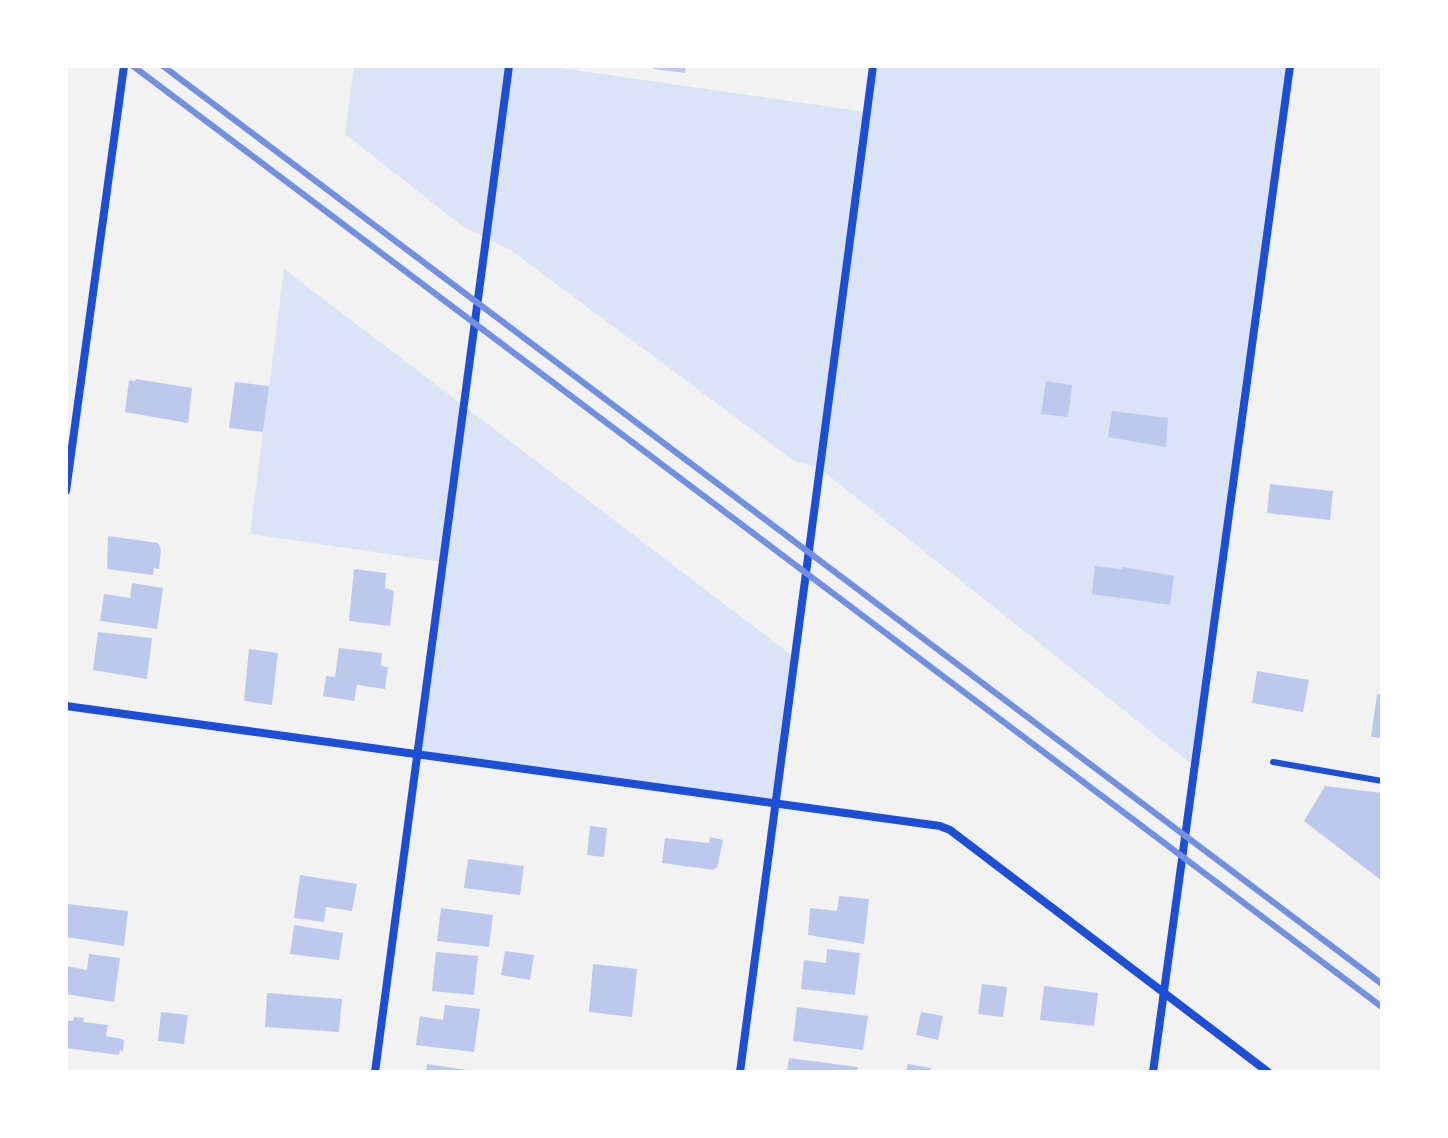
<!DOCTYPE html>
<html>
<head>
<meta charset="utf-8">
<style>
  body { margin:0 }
  #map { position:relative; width:1448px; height:1138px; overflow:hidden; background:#f2f2f2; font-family:Montserrat,sans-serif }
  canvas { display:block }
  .frame { position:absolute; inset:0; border:68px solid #fff; pointer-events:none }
</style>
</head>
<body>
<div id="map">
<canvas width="1448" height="1138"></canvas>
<div class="frame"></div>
</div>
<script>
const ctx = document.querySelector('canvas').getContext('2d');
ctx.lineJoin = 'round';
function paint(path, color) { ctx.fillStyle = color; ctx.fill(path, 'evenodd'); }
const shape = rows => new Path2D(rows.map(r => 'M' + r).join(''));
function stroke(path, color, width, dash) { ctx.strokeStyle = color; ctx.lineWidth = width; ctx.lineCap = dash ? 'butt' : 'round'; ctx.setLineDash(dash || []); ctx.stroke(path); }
const green = shape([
  [354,66,547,66,866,112,873,66,1290,66,1194,766,819,468,794,461,512,251,462,226,345,134],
  [284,269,794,657,774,804,417,753,443,562,250,534]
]);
const building = shape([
  [654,66,686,66,685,73,654,69],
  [136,379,192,388,188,423,125,412,129,380,135,381],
  [1046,381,1072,385,1068,417,1041,414],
  [235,382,269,386,263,432,229,428],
  [1112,411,1168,418,1166,447,1108,437],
  [1270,484,1333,491,1330,520,1267,513],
  [108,536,158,543,161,550,159,569,154,568,153,575,107,569],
  [1095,566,1122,569,1122,567,1174,576,1170,605,1092,594],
  [354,569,386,573,385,588,394,591,390,626,349,621],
  [132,583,163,588,157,629,100,621,104,594,130,598],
  [98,632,152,638,147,679,93,670],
  [339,648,382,653,381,666,388,667,385,689,357,685,354,701,323,696,326,676,335,677],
  [249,649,278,653,272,705,244,701],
  [1257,671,1309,680,1303,712,1252,703],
  [1377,694,1382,695,1382,738,1371,737],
  [1325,786,1382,793,1382,881,1304,821],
  [590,826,607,828,604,857,587,855],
  [710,837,723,840,717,868,715,868,714,870,662,863,665,838,709,843],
  [468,859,524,866,520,895,464,888],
  [300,875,357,884,352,911,326,907,324,922,294,918],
  [839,896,869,899,864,944,808,935,810,908,837,911],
  [68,904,128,911,124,946,66,937],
  [441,908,493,915,489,947,437,941],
  [294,925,343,933,339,960,290,954],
  [827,949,860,953,855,995,801,989,804,960,826,963],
  [505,951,534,955,530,980,501,975],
  [436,952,478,956,474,995,432,991],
  [89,954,120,958,114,1002,66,994,66,966,87,970],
  [593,964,637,969,632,1017,589,1012],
  [982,984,1007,987,1003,1017,978,1014],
  [1044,986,1098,993,1094,1026,1040,1020],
  [267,993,342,999,339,1032,265,1027],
  [445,1005,480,1009,474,1052,416,1045,420,1016,443,1020],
  [797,1007,868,1016,863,1050,793,1041],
  [161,1012,188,1015,184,1044,158,1041],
  [921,1012,943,1016,938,1040,916,1035],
  [74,1017,84,1018,83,1022,108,1025,106,1036,122,1039,124,1041,123,1051,120,1050,119,1055,66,1048,66,1020,73,1021],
  [789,1058,858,1067,857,1072,787,1072],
  [427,1064,467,1070,467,1072,426,1072],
  [908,1064,931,1068,930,1072,906,1072]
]);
const service = shape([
  [1273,762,1382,781]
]);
const minor = shape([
  [66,491,124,66],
  [66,706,940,826,950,830,1268,1072],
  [375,1072,509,66],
  [740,1072,873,66],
  [1153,1072,1290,66]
]);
const rail = shape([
  [133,66,1382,1007],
  [163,66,1382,984]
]);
paint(green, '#dbe4f7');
paint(building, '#bdc9ec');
stroke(service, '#1d4ed8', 6);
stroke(minor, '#1d4ed8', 8);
stroke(rail, '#7290e2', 6);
</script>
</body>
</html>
